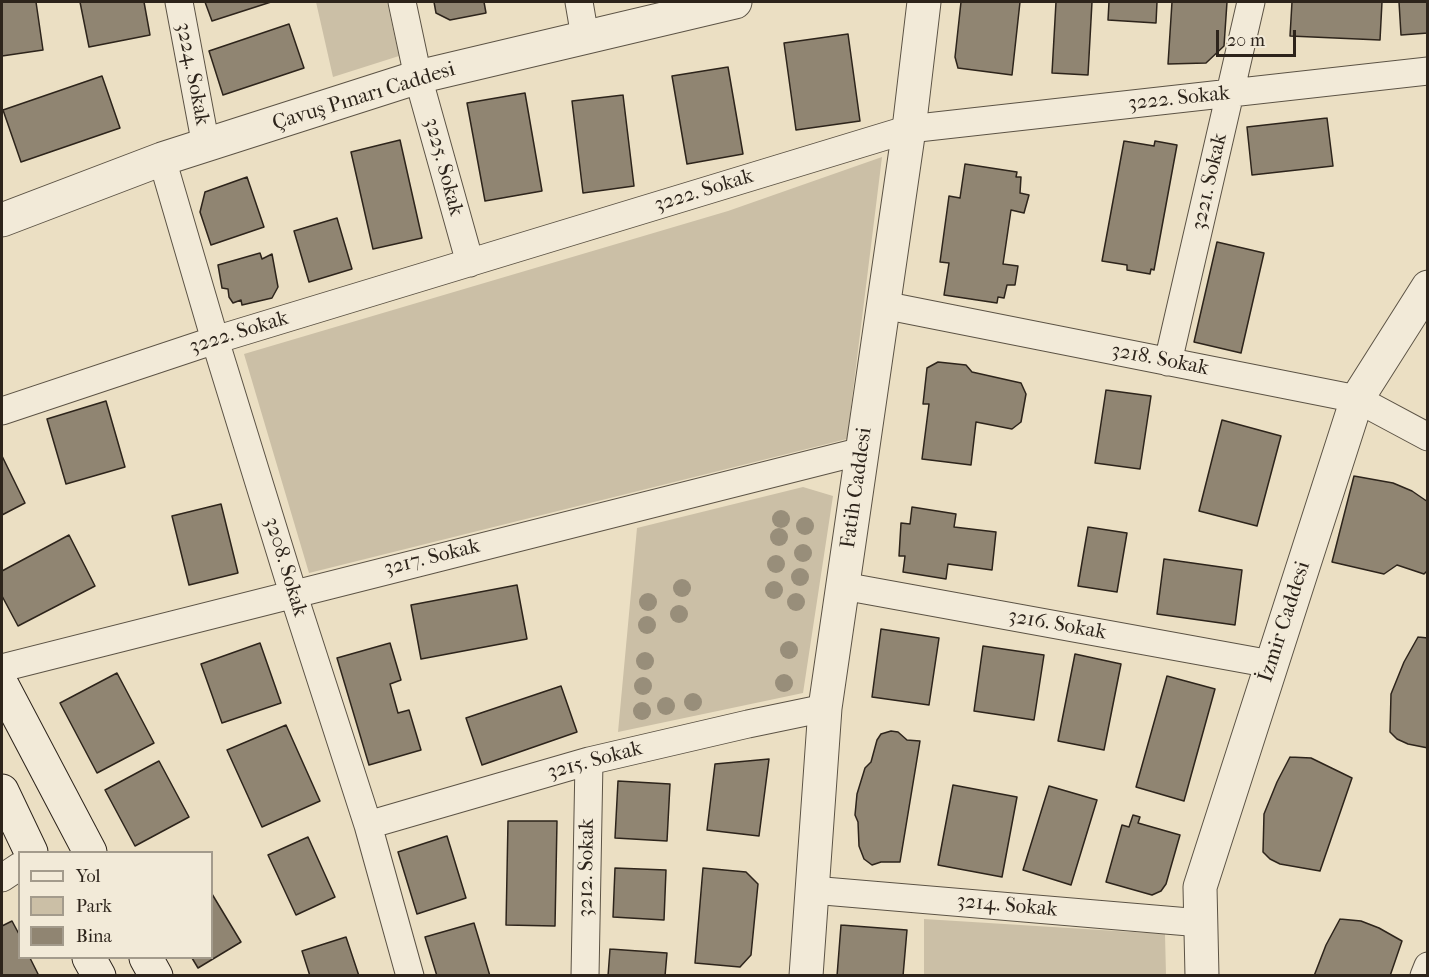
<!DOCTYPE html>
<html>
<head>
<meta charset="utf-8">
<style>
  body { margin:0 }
  #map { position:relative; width:1429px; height:977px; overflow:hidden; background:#ebdfc3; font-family:"IM FELL French Canon",serif }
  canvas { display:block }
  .frame { position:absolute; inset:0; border:3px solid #2d241b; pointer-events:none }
  .legend { position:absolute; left:18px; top:851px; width:195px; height:108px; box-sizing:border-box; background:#f2ead8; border:2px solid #a39b8c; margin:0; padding:8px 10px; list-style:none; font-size:18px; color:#2d241b }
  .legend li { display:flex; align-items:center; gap:12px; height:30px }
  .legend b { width:30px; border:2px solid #a39b8c }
  .scale { position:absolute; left:1216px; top:30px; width:80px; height:27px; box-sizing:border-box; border:3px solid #2d241b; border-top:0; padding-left:8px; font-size:18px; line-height:21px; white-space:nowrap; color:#2d241b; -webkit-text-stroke:4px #f2ead8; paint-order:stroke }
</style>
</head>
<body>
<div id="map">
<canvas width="1429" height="977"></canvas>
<div class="frame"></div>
<ul class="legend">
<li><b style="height:8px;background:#f2ead8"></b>Yol</li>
<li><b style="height:16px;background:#cbbfa6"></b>Park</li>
<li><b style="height:16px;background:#908572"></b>Bina</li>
</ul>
<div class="scale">20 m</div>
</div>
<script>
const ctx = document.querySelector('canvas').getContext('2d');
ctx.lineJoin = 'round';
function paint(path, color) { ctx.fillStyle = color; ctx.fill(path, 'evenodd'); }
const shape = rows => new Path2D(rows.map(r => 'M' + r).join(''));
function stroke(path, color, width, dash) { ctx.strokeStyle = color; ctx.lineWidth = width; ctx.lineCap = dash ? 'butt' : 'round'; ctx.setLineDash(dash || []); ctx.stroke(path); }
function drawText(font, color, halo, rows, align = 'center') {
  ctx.font = font + ' "IM FELL French Canon",serif'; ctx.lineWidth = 4.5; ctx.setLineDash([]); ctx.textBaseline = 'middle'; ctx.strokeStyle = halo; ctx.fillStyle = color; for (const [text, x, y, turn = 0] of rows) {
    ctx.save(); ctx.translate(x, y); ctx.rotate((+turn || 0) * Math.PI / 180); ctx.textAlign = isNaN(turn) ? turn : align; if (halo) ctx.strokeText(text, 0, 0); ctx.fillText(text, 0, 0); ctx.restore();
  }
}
const green = shape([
  [316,2,387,2,399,56,333,77],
  [882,157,847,439,309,573,244,354,728,211],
  [803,487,833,496,803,693,618,732,637,528],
  [924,919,1165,934,1166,975,924,975]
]);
const building = shape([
  [2,2,36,2,43,50,2,56,2,2],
  [80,2,144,2,150,35,89,47,80,2],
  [205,2,271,2,212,21,205,2],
  [434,2,484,2,486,13,450,20,436,13,434,2],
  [961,2,1020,2,1012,75,958,68,955,57,961,2],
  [1056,2,1092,2,1088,75,1052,73,1056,2],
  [1109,2,1157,2,1156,23,1108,20,1109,2],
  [1172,2,1227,2,1224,46,1206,63,1168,64,1172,2],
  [1292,2,1382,2,1380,40,1290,36,1292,2],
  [1399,2,1428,2,1428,33,1401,35,1399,2],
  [289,24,304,68,223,95,209,51,289,24],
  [848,34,860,121,796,130,784,43,848,34],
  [728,67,743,154,687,164,672,76,728,67],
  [102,76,120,128,21,162,3,110,102,76],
  [525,93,542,191,485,201,467,103,525,93],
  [623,95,634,186,583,193,572,101,623,95],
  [1327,118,1333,166,1252,175,1247,127,1327,118],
  [400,140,422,238,373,249,351,152,400,140],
  [1124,141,1154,146,1155,141,1177,145,1154,270,1151,269,1150,274,1127,270,1127,265,1102,261,1124,141],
  [965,164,1017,172,1016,177,1021,177,1020,193,1029,195,1024,213,1011,210,1003,264,1018,266,1015,285,1007,285,1004,298,998,297,997,303,944,295,949,263,940,262,949,196,960,198,965,164],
  [247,177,264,227,211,245,200,212,205,192,247,177],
  [337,218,352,269,309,282,294,231,337,218],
  [1217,242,1264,253,1241,353,1194,342,1217,242],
  [260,253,262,259,272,254,278,287,272,298,242,305,241,300,233,303,229,297,228,289,222,288,218,265,260,253],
  [938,362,966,365,972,372,1021,383,1026,394,1021,422,1012,429,976,422,971,465,922,459,929,404,923,404,927,368,938,362],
  [1106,390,1151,396,1140,469,1095,463,1106,390],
  [106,401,125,467,66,484,47,419,106,401],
  [1222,420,1281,436,1257,526,1199,511,1222,420],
  [2,456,25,503,2,515,2,456],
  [1354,476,1393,483,1412,491,1428,502,1428,570,1424,574,1397,565,1384,574,1332,562,1354,476],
  [221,504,238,573,189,585,172,516,221,504],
  [912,507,956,514,954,527,996,532,992,570,948,564,946,579,903,572,905,556,899,556,901,523,910,524,912,507],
  [1088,527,1127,533,1117,592,1078,586,1088,527],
  [69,535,95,586,18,626,2,596,2,571,69,535],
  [1164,559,1242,570,1235,625,1157,614,1164,559],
  [517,585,527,639,421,659,411,605,517,585],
  [881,629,939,638,929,705,872,697,881,629],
  [1418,637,1428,638,1428,748,1408,744,1397,739,1390,732,1391,694,1404,662,1418,637],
  [260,643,281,703,222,723,201,664,260,643],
  [390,643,401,680,390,684,398,713,409,710,421,750,369,765,337,658,390,643],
  [983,646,1044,655,1034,720,974,711,983,646],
  [1075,654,1121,664,1104,750,1058,741,1075,654],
  [117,673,154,743,97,773,60,703,117,673],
  [1167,676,1215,689,1184,801,1136,787,1167,676],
  [561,686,577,732,482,765,466,718,561,686],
  [286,725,320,801,262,827,227,750,286,725],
  [891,731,898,732,907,740,920,741,900,862,881,862,872,865,864,859,859,846,858,822,855,815,857,794,865,768,871,762,877,740,881,734,891,731],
  [1290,757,1311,758,1352,778,1320,871,1280,864,1270,859,1263,852,1264,814,1277,782,1290,757],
  [769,759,759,836,707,830,715,764,769,759],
  [159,761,189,817,135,846,105,790,159,761],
  [618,781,670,784,667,841,615,838,618,781],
  [953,785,1017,797,1002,877,938,865,953,785],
  [1049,786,1097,800,1071,885,1023,870,1049,786],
  [1133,815,1140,817,1138,823,1180,835,1166,884,1161,891,1152,895,1106,882,1122,825,1129,827,1133,815],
  [508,821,557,821,555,926,506,925,508,821],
  [447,836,466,898,417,914,398,852,447,836],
  [308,837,335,897,296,915,268,855,308,837],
  [615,868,666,870,664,920,613,917,615,868],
  [703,868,746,872,758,884,751,955,740,967,695,963,703,868],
  [212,894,241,942,198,968,192,958,212,958,212,894],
  [1340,919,1361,921,1379,928,1402,941,1390,976,1314,976,1326,945,1340,919],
  [12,921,20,936,20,958,30,958,39,976,2,976,2,926,12,921],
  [474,923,490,976,437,976,425,937,474,923],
  [841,925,907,930,903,976,837,976,841,925],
  [346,937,359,976,310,976,302,951,346,937],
  [610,949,667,953,665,976,608,976,610,949]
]);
const minor = shape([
  [179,2,206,146],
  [402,2,418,77,470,263],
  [579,2,585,37],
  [162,159,215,340,293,593,368,825,410,976],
  [883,305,1357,399,1428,437],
  [1168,362,1251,2],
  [2,411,215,340,909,129,1428,71],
  [843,586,1271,664],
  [2,668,862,451],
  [368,825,589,761,748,724,825,708],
  [2,878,20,866],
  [812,890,1201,923],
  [585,976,589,761],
  [1424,976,1428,966]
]);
const tertiary = shape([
  [2,220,162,159,418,77,735,2],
  [806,976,825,708,909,129,924,2],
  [1202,976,1200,887,1357,399,1428,287]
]);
const secondary = shape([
  [2,685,90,852],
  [2,791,31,852],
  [89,958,99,976],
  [146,958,156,976]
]);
const trees = [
  [781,519],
  [805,526],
  [779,537],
  [803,553],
  [776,564],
  [800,577],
  [682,588],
  [774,590],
  [648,602],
  [796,602],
  [679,614],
  [647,625],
  [789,650],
  [645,661],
  [784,683],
  [643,686],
  [693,702],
  [666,706],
  [642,711]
];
const streetNames = [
  ["3224. Sokak",192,74,79],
  ["Çavuş Pınarı Caddesi",364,97,-17],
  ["3222. Sokak",1179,99,-6],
  ["3225. Sokak",443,167,75],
  ["3221. Sokak",1210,182,-77],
  ["3222. Sokak",704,191,-17],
  ["3222. Sokak",239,333,-17],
  ["3218. Sokak",1160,360,11],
  ["Fatih Caddesi",857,488,-82],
  ["3217. Sokak",432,558,-14],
  ["3208. Sokak",285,567,73],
  ["İzmir Caddesi",1285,622,-72],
  ["3216. Sokak",1057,625,10],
  ["3215. Sokak",595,761,-15],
  ["3212. Sokak",587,868,-89],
  ["3214. Sokak",1007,906,5]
];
paint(green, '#cbbfa6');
paint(building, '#908572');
stroke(building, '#2d241b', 1.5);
stroke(minor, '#5c5345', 29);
stroke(tertiary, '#5c5345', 35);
stroke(secondary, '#2d241b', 35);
stroke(minor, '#f2ead8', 27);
stroke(tertiary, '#f2ead8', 33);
stroke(secondary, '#f2ead8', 33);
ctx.fillStyle = '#988e7a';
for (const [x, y] of trees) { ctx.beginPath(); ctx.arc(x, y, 9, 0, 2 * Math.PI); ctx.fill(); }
drawText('21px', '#2d241b', '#f2ead8', streetNames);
</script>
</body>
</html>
